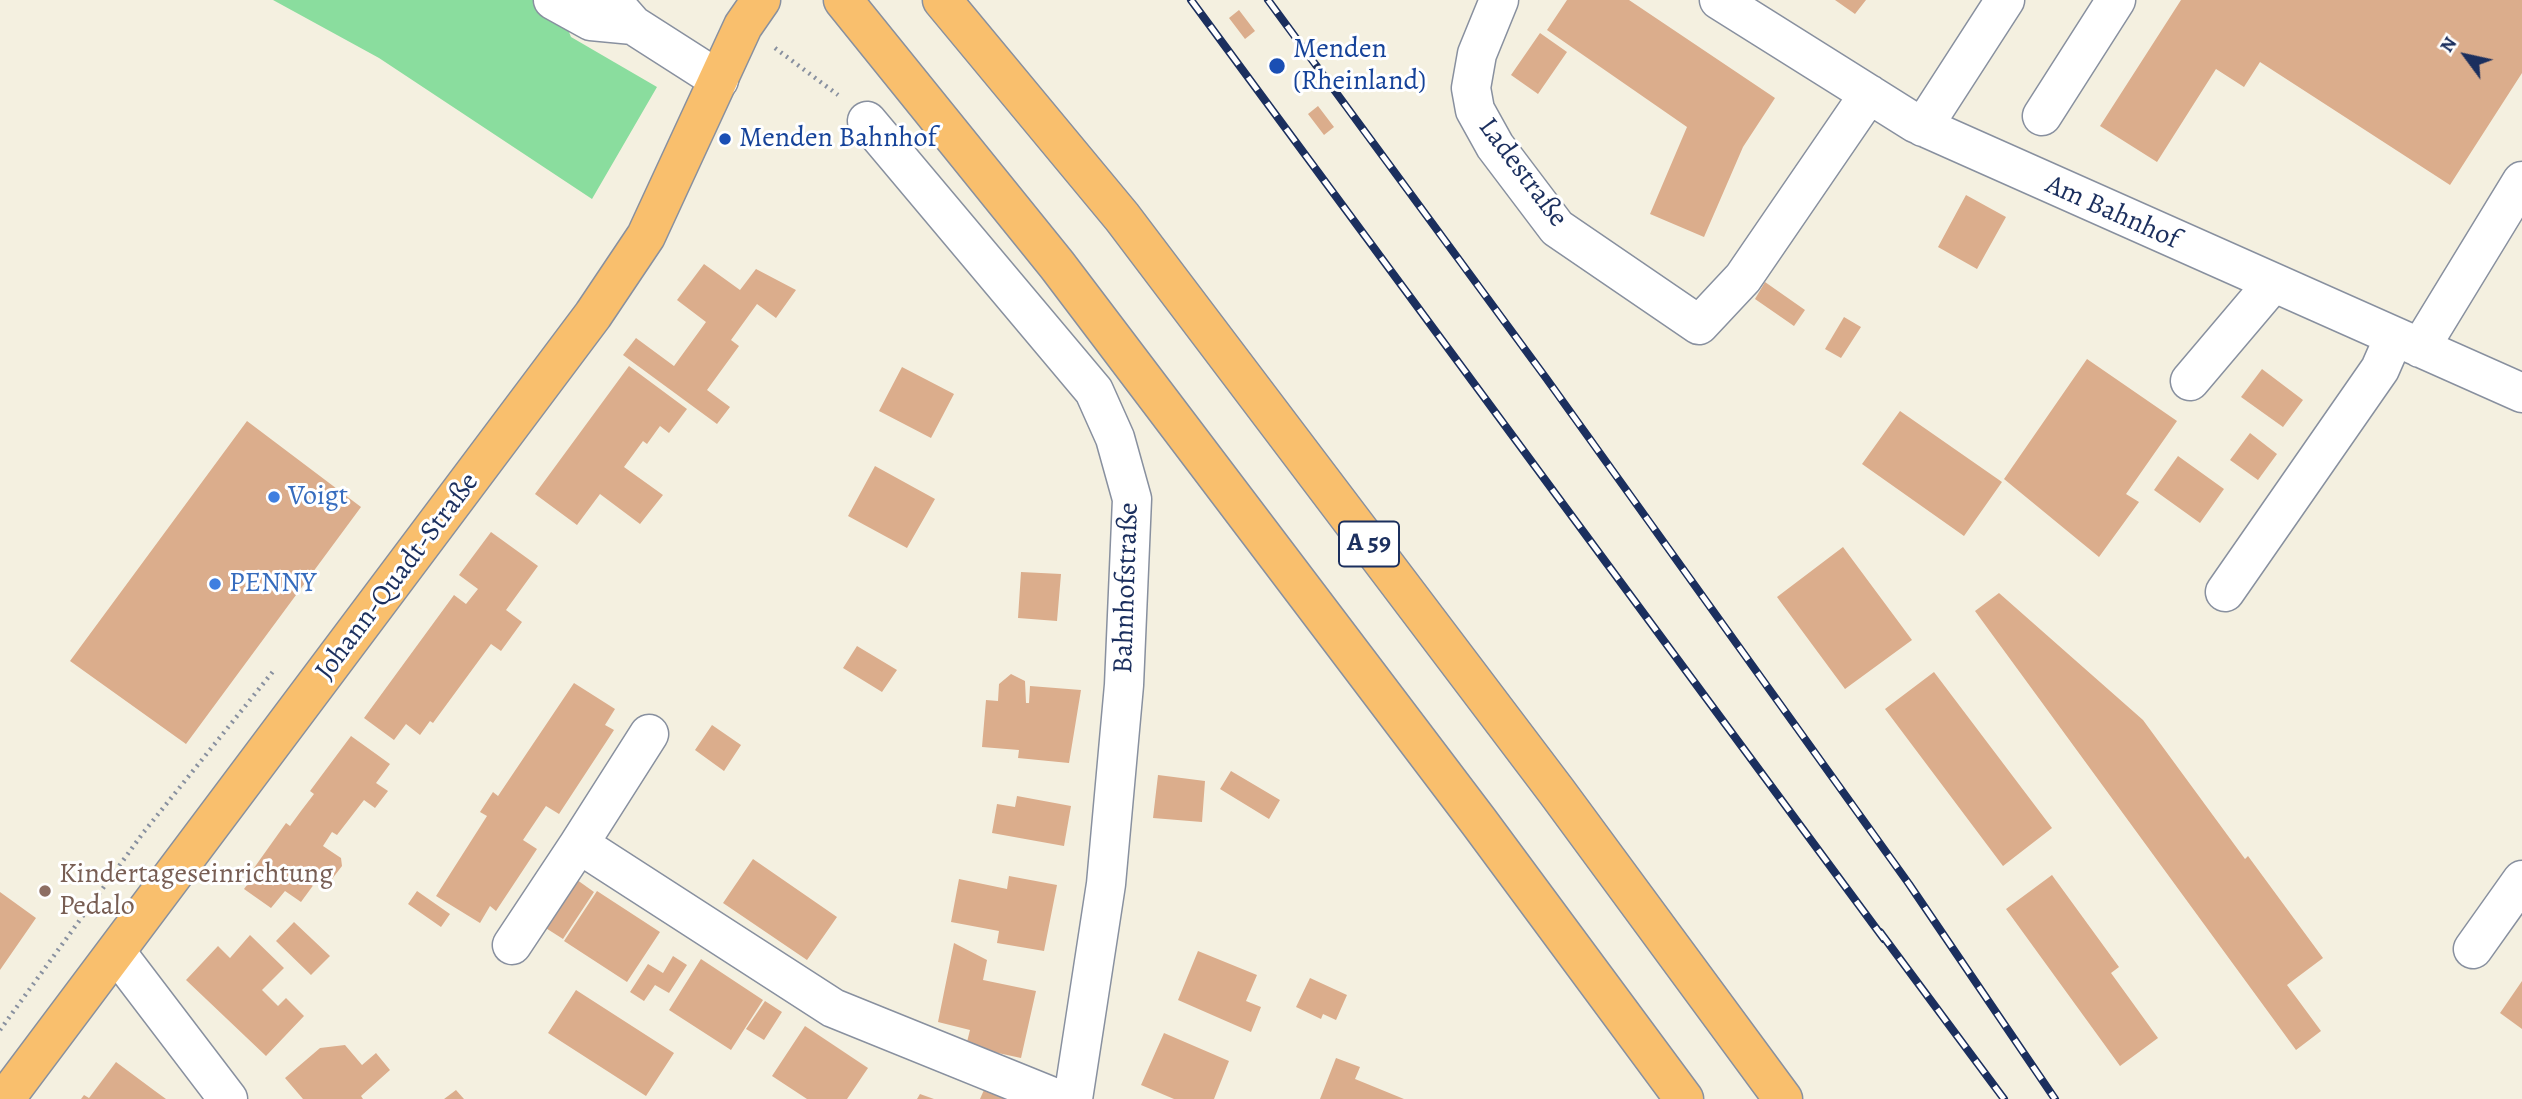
<!DOCTYPE html>
<html>
<head>
<meta charset="utf-8">
<style>
  body { margin:0 }
  #map { position:relative; width:2522px; height:1099px; overflow:hidden; background:#f4f0e0; font-family:Alegreya,serif }
  canvas { display:block }
  .north { position:absolute; left:2431px; top:21px; width:70px; height:70px; -webkit-text-stroke:5px #fff; paint-order:stroke; rotate:303deg; font-size:19px; font-weight:700; line-height:28px; text-align:center; color:#1b2f5e }
  .north::after { content:''; display:block; margin:auto; width:24px; height:32px; background:#1b2f5e; clip-path:polygon(50% 0,100% 100%,50% 72%,0 100%) }
</style>
</head>
<body>
<div id="map">
<canvas width="2522" height="1099"></canvas>
<div class="north">N</div>
</div>
<script>
const ctx = document.querySelector('canvas').getContext('2d');
ctx.lineJoin = 'round';
function paint(path, color) { ctx.fillStyle = color; ctx.fill(path, 'evenodd'); }
const shape = rows => new Path2D(rows.map(r => 'M' + r).join(''));
function stroke(path, color, width, dash) { ctx.strokeStyle = color; ctx.lineWidth = width; ctx.lineCap = dash ? 'butt' : 'round'; ctx.setLineDash(dash || []); ctx.stroke(path); }
function drawText(font, color, halo, rows, align = 'center') {
  ctx.font = font + ' Alegreya,serif'; ctx.lineWidth = 6; ctx.setLineDash([]); ctx.textBaseline = 'middle'; ctx.strokeStyle = halo; ctx.fillStyle = color; for (const [text, x, y, turn = 0] of rows) {
    ctx.save(); ctx.translate(x, y); ctx.rotate((+turn || 0) * Math.PI / 180); ctx.textAlign = isNaN(turn) ? turn : align; if (halo) ctx.strokeText(text, 0, 0); ctx.fillText(text, 0, 0); ctx.restore();
  }
}
const green = shape([
  [273,0,556,0,571,37,657,87,592,199,379,58]
]);
const building = shape([
  [1567,0,1629,0,1775,98,1743,147,1704,237,1650,214,1687,127,1547,30],
  [1835,0,1866,0,1855,14],
  [2181,0,2522,0,2522,73,2450,185,2260,62,2244,87,2216,69,2157,162,2100,126],
  [1239,10,1255,31,1245,39,1229,18],
  [1540,33,1567,52,1538,94,1511,75],
  [1318,106,1334,127,1324,135,1308,114],
  [1966,195,2006,217,1977,269,1938,247],
  [704,264,740,290,756,269,796,290,776,318,757,304,731,340,739,346,707,390,730,407,717,424,623,355,636,338,674,366,706,322,677,300],
  [1765,282,1805,310,1794,326,1755,299],
  [1844,317,1861,327,1841,358,1825,349],
  [2087,359,2177,421,2126,494,2139,502,2099,557,2004,479],
  [629,366,687,409,669,433,660,426,647,444,643,441,624,467,663,495,640,524,600,494,577,525,535,494],
  [902,367,954,394,931,438,879,411],
  [2262,369,2303,400,2283,427,2241,397],
  [1900,411,2002,482,1964,536,1862,464],
  [247,421,361,507,186,744,70,661],
  [2250,433,2277,454,2258,480,2230,460],
  [2178,456,2224,489,2200,523,2154,490],
  [875,466,935,499,907,548,848,516],
  [491,532,538,566,506,610,522,622,501,651,491,644,433,723,430,721,420,735,406,724,394,740,364,718,454,595,466,604,478,589,459,575],
  [1843,547,1912,640,1845,689,1777,597],
  [1021,572,1061,574,1057,621,1018,618],
  [1999,593,2143,720,2245,859,2248,856,2323,958,2287,985,2321,1031,2296,1050,1975,611],
  [857,646,897,670,882,692,843,668],
  [1934,672,2052,828,2003,866,1885,709],
  [1011,674,1025,681,1026,703,1029,703,1030,686,1081,690,1069,763,1018,758,1019,750,982,747,986,700,998,701,999,684],
  [574,683,615,709,605,725,614,730,559,814,546,806,523,840,537,849,496,911,490,906,480,923,436,896,487,816,480,812,493,792,498,796],
  [712,725,741,745,724,771,695,750],
  [351,736,390,764,376,783,388,791,375,808,364,800,337,835,332,832,323,846,341,858,342,866,332,879,325,880,320,876,301,902,285,891,271,908,244,889,258,870,254,868,286,823,290,826,301,811,314,794,310,791],
  [1231,771,1280,800,1269,819,1220,789],
  [1158,775,1205,781,1202,822,1153,818],
  [1017,796,1071,806,1064,846,992,833,997,804,1015,807],
  [753,859,837,917,807,960,723,903],
  [2052,875,2119,967,2111,973,2158,1038,2120,1066,2006,909],
  [1009,876,1057,885,1044,951,997,943,999,931,951,922,959,879,1007,889],
  [573,877,594,892,563,939,541,925],
  [417,891,450,914,441,927,408,904],
  [597,891,660,932,627,982,564,941],
  [0,892,36,918,0,970],
  [294,922,330,956,311,975,276,941],
  [250,935,284,968,262,990,278,1006,286,998,304,1016,266,1056,186,980,218,946,230,958],
  [954,943,987,960,983,980,1036,991,1021,1058,966,1046,970,1030,938,1022],
  [1198,951,1257,975,1246,1001,1261,1007,1251,1032,1178,1000],
  [673,956,687,965,669,993,655,985,644,1001,630,992,648,964,663,973],
  [701,959,763,1000,731,1050,669,1010],
  [1310,978,1347,995,1336,1020,1323,1014,1321,1019,1296,1007],
  [2522,981,2522,1029,2500,1013],
  [576,990,674,1053,646,1096,548,1033],
  [765,1001,782,1012,764,1040,746,1029],
  [805,1026,868,1068,847,1099,807,1099,772,1076],
  [1164,1033,1229,1061,1214,1099,1174,1099,1141,1085],
  [345,1045,362,1065,376,1053,390,1070,361,1096,363,1099,303,1099,285,1078,320,1048],
  [1336,1058,1360,1067,1355,1079,1404,1099,1320,1099],
  [116,1062,155,1091,166,1099,81,1099,84,1095,89,1098],
  [987,1083,1022,1099,980,1099],
  [456,1090,464,1099,444,1099],
  [920,1094,934,1099,917,1099]
]);
const path = shape([
  [775,48,838,95],
  [0,1030,143,833,275,669]
]);
const minor = shape([
  [553,0,591,21,633,25],
  [611,0,633,25,719,80],
  [1499,0,1477,54,1471,88,1475,110,1495,146,1557,228,1699,325,1743,278,1869,94],
  [1719,0,1915,123,2522,393],
  [2042,116,2116,0],
  [867,121,1094,391,1115,438,1132,499,1124,685,1106,884,1073,1099],
  [1923,127,2005,0],
  [2420,348,2522,181],
  [2190,381,2273,283],
  [2225,592,2380,369,2394,337],
  [579,844,649,734],
  [512,945,579,844,833,1008,1058,1099],
  [2473,949,2522,880],
  [116,952,228,1099]
]);
const major = shape([
  [5,1099,593,315,646,236,743,26,761,0]
]);
const highway = shape([
  [843,0,1057,265,1479,822,1684,1099],
  [942,0,1122,217,1557,792,1783,1099]
]);
const rail = shape([
  [1191,0,1884,939],
  [1268,0,1546,378,1909,884,2055,1099],
  [1880,932,2004,1099]
]);
const markers = [
  [1277,66,9,"#1a4fb4"],
  [725,139,7,"#1a4fb4"],
  [274,497,7,"#3f7fe0"],
  [215,584,7,"#3f7fe0"],
  [45,891,7,"#8d6e63"]
];
const shields = [
  [1369,544,60]
];
const shieldNames = [
  ["A 59",1369,544]
];
const transitNames = [
  ["Menden",1293,50],
  ["(Rheinland)",1293,82],
  ["Menden Bahnhof",739,139]
];
const streetNames = [
  ["Ladestraße",1522,173,53],
  ["Am Bahnhof",2112,213,24],
  ["Johann-Quadt-Straße",398,577,-53],
  ["Bahnhofstraße",1127,588,-88]
];
const shopNames = [
  ["Voigt",288,497],
  ["PENNY",229,584]
];
const educationNames = [
  ["Kindertageseinrichtung",59,875],
  ["Pedalo",59,907]
];
paint(green, '#8add9e');
paint(building, '#dbad8c');
stroke(minor, '#88909f', 41);
stroke(major, '#88909f', 41);
stroke(highway, '#88909f', 41);
stroke(path, '#88909f', 4.5, [2, 5]);
stroke(minor, '#fff', 38);
stroke(major, '#f9bf6d', 38);
stroke(highway, '#f9bf6d', 38);
stroke(rail, '#1b2f5e', 8);
stroke(rail, '#fff', 5, [16]);
for (const [x, y, r, color] of markers) { const dot = new Path2D(); dot.arc(x, y, r, 0, 2 * Math.PI); ctx.fillStyle = color; ctx.fill(dot); stroke(dot, '#fff', 2.5); }
for (const [x, y, w] of shields) { const box = new Path2D(); box.roundRect(x - w / 2, y - 22.5, w, 45, 5); ctx.fillStyle = '#fff'; ctx.fill(box); stroke(box, '#1b2f5e', 2); }
drawText('bold 26px', '#1b2f5e', null, shieldNames);
drawText('28px', '#164399', '#fff', transitNames, 'left');
drawText('28px', '#1b2f5e', '#fff', streetNames);
drawText('28px', '#366cbe', '#fff', shopNames, 'left');
drawText('28px', '#785e54', '#fff', educationNames, 'left');
</script>
</body>
</html>
